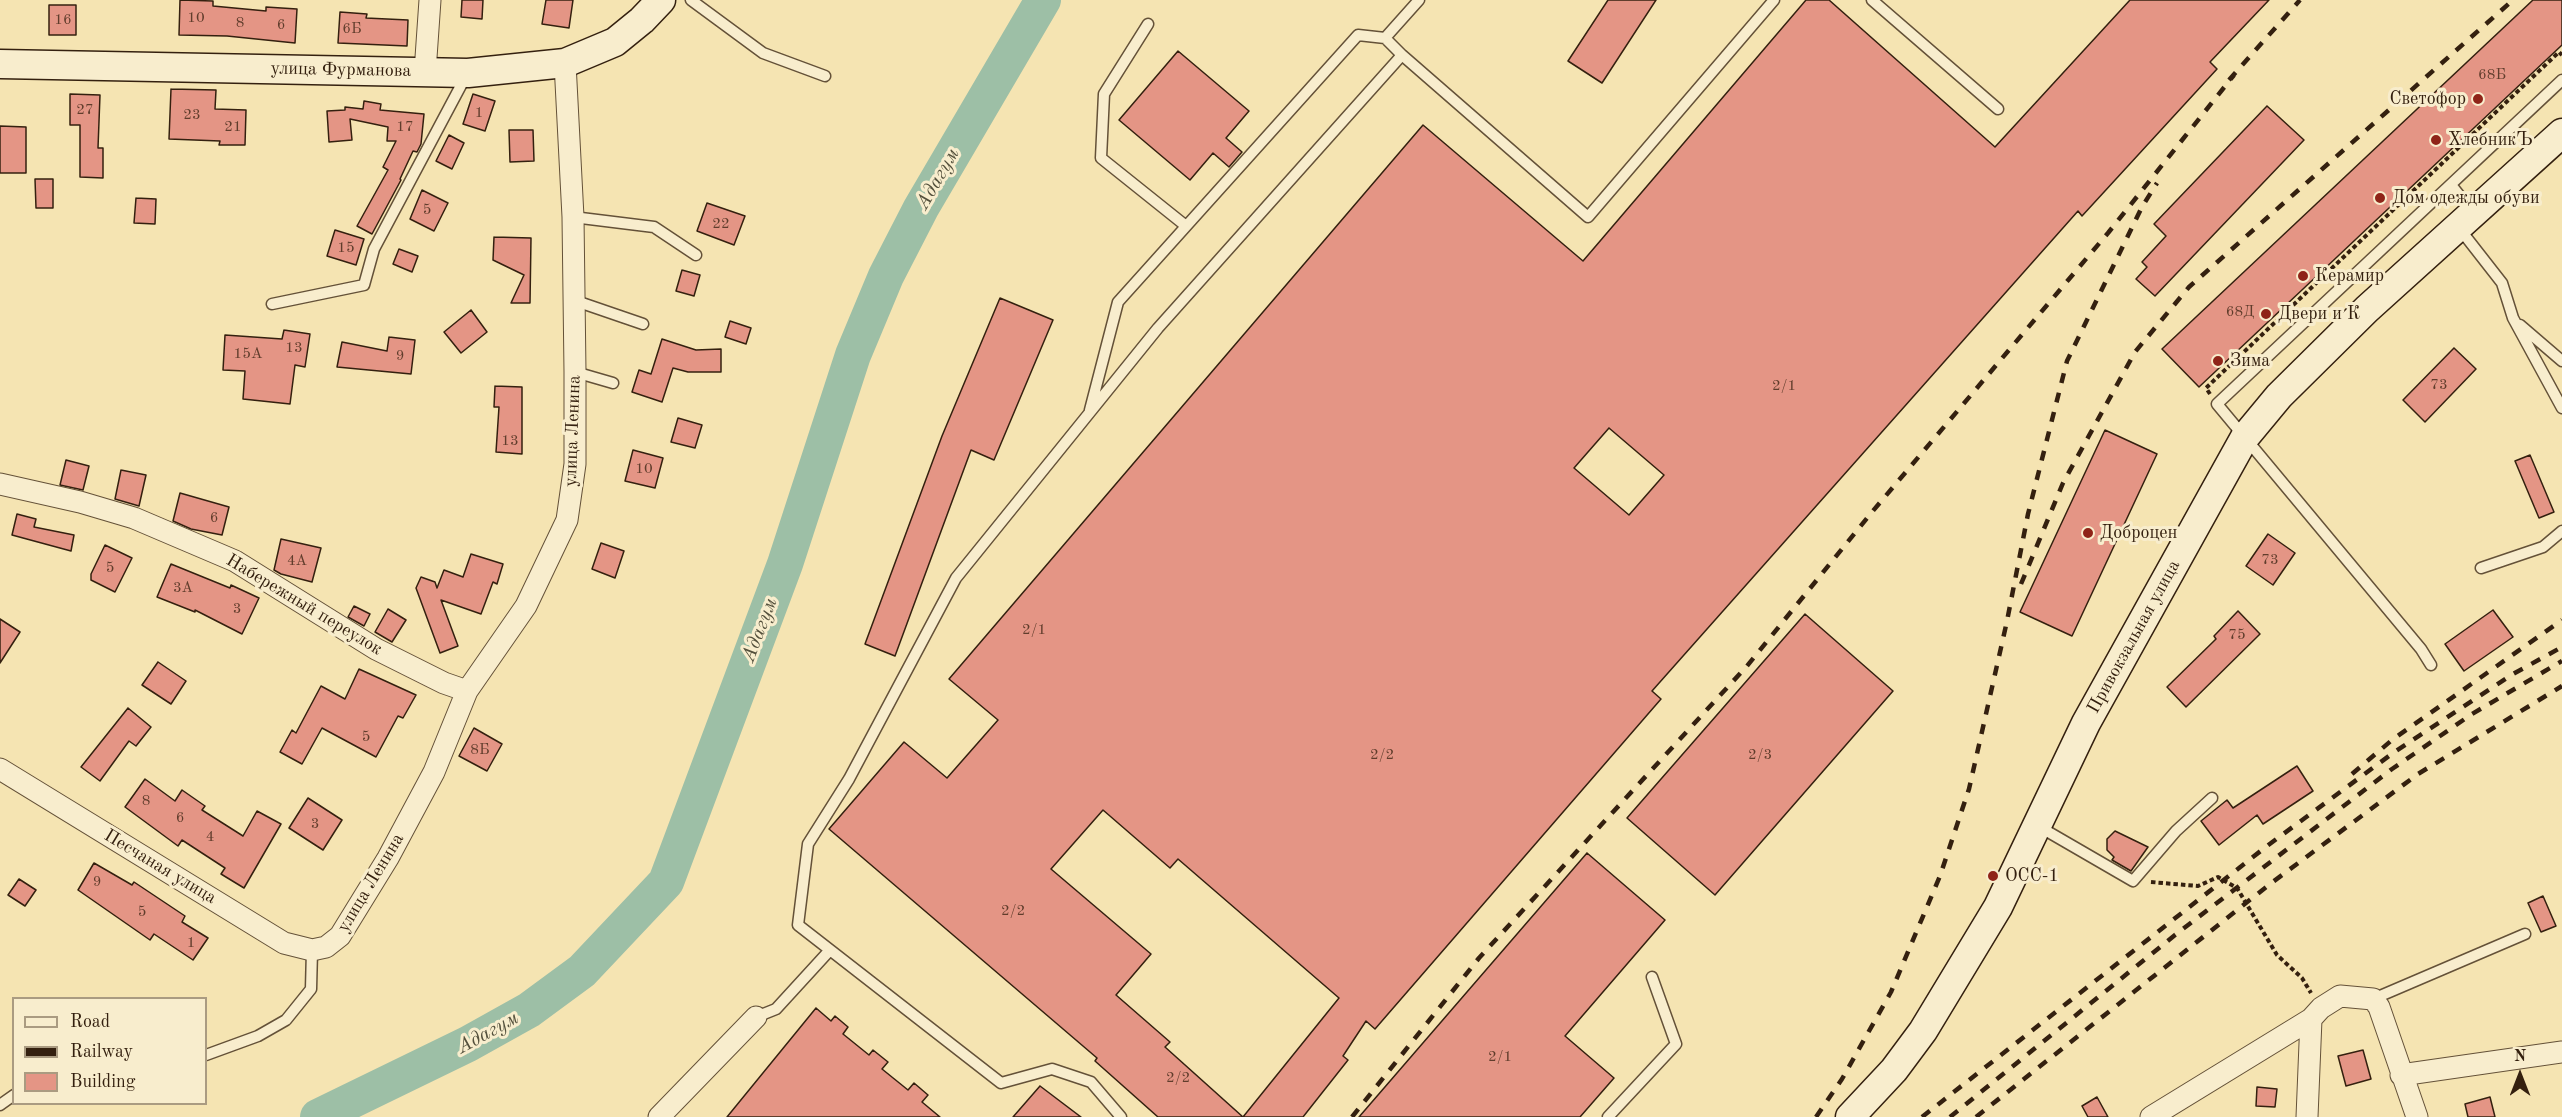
<!DOCTYPE html>
<html>
<head>
<meta charset="utf-8">
<style>
  body { margin:0 }
  #map { position:relative; width:2562px; height:1117px; overflow:hidden; background:#f5e4b2; font-family:"Old Standard TT",serif }
  canvas { display:block }
  .legend { position:absolute; left:12px; top:997px; width:195px; height:108px; box-sizing:border-box; background:#f8edcd; border:2px solid #aa9b81; margin:0; padding:8px 10px; list-style:none; font-size:18px; color:#34200f }
  .legend li { display:flex; align-items:center; gap:12px; height:30px }
  .legend b { width:30px; border:2px solid #aa9b81 }
  .north { position:absolute; left:2490px; top:1045px; width:60px; height:60px; -webkit-text-stroke:4px #f8edcd; paint-order:stroke; rotate:0deg; font-size:16px; font-weight:700; line-height:24px; text-align:center; color:#34200f }
  .north::after { content:''; display:block; margin:auto; width:21px; height:27px; background:#34200f; clip-path:polygon(50% 0,100% 100%,50% 72%,0 100%) }
</style>
</head>
<body>
<div id="map">
<canvas width="2562" height="1117"></canvas>
<ul class="legend">
<li><b style="height:8px;background:#f8edcd"></b>Road</li>
<li><b style="height:8px;background:#34200f"></b>Railway</li>
<li><b style="height:16px;background:#e49585"></b>Building</li>
</ul>
<div class="north">N</div>
</div>
<script>
const ctx = document.querySelector('canvas').getContext('2d');
ctx.lineJoin = 'round';
const shape = rows => new Path2D(rows.map(r => 'M' + r).join(''));
function stroke(path, color, width, dash) { ctx.strokeStyle = color; ctx.lineWidth = width; ctx.lineCap = dash ? 'butt' : 'round'; ctx.setLineDash(dash || []); ctx.stroke(path); }
function paint(path, color) { ctx.fillStyle = color; ctx.fill(path, 'evenodd'); }
function drawText(font, color, halo, rows, align = 'center') {
  ctx.font = font + ' "Old Standard TT",serif'; ctx.lineWidth = 6; ctx.setLineDash([]); ctx.textBaseline = 'middle'; ctx.strokeStyle = halo; ctx.fillStyle = color; for (const [text, x, y, turn = 0] of rows) {
    ctx.save(); ctx.translate(x, y); ctx.rotate((+turn || 0) * Math.PI / 180); ctx.textAlign = isNaN(turn) ? turn : align; if (halo) ctx.strokeText(text, 0, 0); ctx.fillText(text, 0, 0); ctx.restore();
  }
}
const river = shape([
  [318,1117,468,1044,529,1010,582,971,666,882,785,564,853,355,886,276,921,208,1043,0]
]);
const building = shape([
  [180,0,213,1,213,6,266,11,266,7,297,9,295,43,227,36,179,35,180,0],
  [462,0,483,0,482,19,461,17,462,0],
  [546,0,573,0,569,28,542,24,546,0],
  [1608,0,1656,0,1602,83,1568,61,1608,0],
  [1806,0,1829,0,1995,147,2130,0,2269,0,2210,62,2217,69,2082,216,2078,211,1652,691,1661,699,1375,1029,1366,1021,1343,1056,1348,1060,1303,1117,1158,1117,1095,1061,1097,1058,829,829,904,742,947,778,998,720,949,679,1423,125,1583,261,1806,0],
  [1609,428,1664,475,1629,515,1574,468,1609,428],
  [1103,810,1170,868,1178,859,1339,998,1243,1117,1165,1047,1170,1042,1116,995,1151,954,1051,869,1103,810],
  [2533,0,2562,0,2562,45,2199,387,2162,349,2533,0],
  [49,5,76,5,76,35,49,35,49,5],
  [340,12,367,14,366,18,408,20,407,46,338,43,340,12],
  [1178,51,1249,111,1226,138,1242,152,1229,167,1213,153,1190,180,1119,120,1178,51],
  [171,89,216,90,215,109,246,110,245,145,219,145,220,141,169,139,171,89],
  [70,94,100,95,98,148,103,148,103,178,80,177,80,125,70,125,70,94],
  [473,94,495,101,485,131,463,124,473,94],
  [364,101,381,104,380,110,424,114,421,144,417,152,413,151,400,179,401,180,372,234,357,226,388,170,383,167,396,141,387,141,388,127,350,119,352,140,329,142,327,111,345,110,345,107,363,109,364,101],
  [2267,106,2304,140,2155,296,2136,279,2147,267,2142,262,2166,236,2154,224,2267,106],
  [0,126,26,127,26,173,0,173,0,126],
  [509,130,533,130,534,161,510,162,509,130],
  [449,135,464,143,452,169,436,161,449,135],
  [35,179,53,179,53,208,36,208,35,179],
  [422,190,448,203,434,231,410,219,422,190],
  [136,198,156,199,155,224,134,223,136,198],
  [707,203,745,216,734,245,697,231,707,203],
  [335,230,364,239,356,265,327,256,335,230],
  [494,237,531,238,530,303,511,303,524,275,493,260,494,237],
  [399,249,418,256,412,272,393,264,399,249],
  [682,270,700,275,694,296,676,291,682,270],
  [1000,298,1053,320,994,460,971,450,895,656,865,644,942,436,1000,298],
  [471,310,487,332,461,353,444,332,471,310],
  [730,321,751,328,746,344,725,337,730,321],
  [284,330,310,334,305,367,295,365,290,404,243,399,245,371,223,370,225,335,282,339,284,330],
  [389,337,415,340,411,374,337,367,342,342,387,351,389,337],
  [662,339,696,350,721,349,721,372,688,372,673,368,662,402,632,392,639,370,651,374,662,339],
  [2454,348,2476,369,2425,422,2403,400,2454,348],
  [495,386,522,387,522,454,496,452,499,407,494,407,495,386],
  [678,418,702,425,695,448,671,442,678,418],
  [2105,430,2157,454,2072,636,2020,612,2105,430],
  [633,450,663,458,655,488,625,481,633,450],
  [2530,455,2554,512,2539,518,2515,461,2530,455],
  [66,460,89,466,83,490,60,485,66,460],
  [121,470,146,475,139,506,115,499,121,470],
  [180,493,229,507,222,535,191,529,173,521,180,493],
  [17,514,36,519,34,527,74,535,71,551,12,535,17,514],
  [2268,534,2295,553,2273,585,2246,566,2268,534],
  [281,539,321,548,312,582,281,574,274,570,281,539],
  [601,543,624,551,615,578,592,569,601,543],
  [105,545,132,558,115,592,91,580,91,574,105,545],
  [471,554,503,564,497,584,493,582,481,614,441,600,458,646,440,653,416,588,421,577,435,582,437,588,444,570,463,577,471,554],
  [171,564,230,588,231,585,259,598,242,634,195,610,195,612,157,597,171,564],
  [354,606,370,614,364,626,348,617,354,606],
  [388,609,406,620,392,642,375,632,388,609],
  [2493,610,2513,637,2464,671,2445,644,2493,610],
  [2238,611,2260,634,2186,707,2167,687,2216,639,2214,636,2238,611],
  [1805,614,1893,691,1715,895,1627,818,1805,614],
  [0,619,20,632,0,663,0,619],
  [158,662,186,681,171,704,142,685,158,662],
  [359,669,416,695,403,718,398,716,376,757,322,728,302,764,280,752,292,730,296,733,321,686,345,699,359,669],
  [128,708,151,727,136,746,129,741,100,781,81,767,128,708],
  [474,728,502,744,487,771,459,756,474,728],
  [2297,766,2313,791,2263,824,2257,815,2219,845,2201,821,2227,800,2233,808,2297,766],
  [145,779,175,801,182,790,205,806,202,810,243,836,257,811,281,824,244,888,221,874,225,868,182,840,178,846,125,807,145,779],
  [308,798,342,820,323,850,289,828,308,798],
  [2115,831,2148,847,2131,871,2112,860,2114,857,2107,850,2107,839,2115,831],
  [1587,853,1665,920,1565,1036,1614,1078,1580,1117,1359,1117,1587,853],
  [94,863,132,885,134,882,185,916,182,922,208,938,193,960,154,934,150,940,78,890,94,863],
  [19,879,36,890,25,906,8,895,19,879],
  [2543,896,2556,926,2541,932,2528,903,2543,896],
  [816,1008,831,1021,835,1016,848,1027,843,1034,869,1055,873,1050,888,1062,882,1069,908,1090,914,1083,928,1095,922,1102,940,1117,727,1117,816,1008],
  [2363,1050,2371,1079,2346,1086,2338,1056,2363,1050],
  [1040,1086,1081,1117,1013,1117,1040,1086],
  [2257,1087,2277,1089,2275,1107,2256,1106,2257,1087],
  [2097,1097,2108,1117,2088,1117,2082,1106,2097,1097],
  [2490,1097,2495,1117,2468,1117,2465,1104,2490,1097]
]);
const path = shape([
  [2210,394,2206,388,2559,52,2562,55],
  [2151,882,2198,886,2218,877,2237,888,2277,955,2302,978,2311,993]
]);
const service = shape([
  [691,0,763,53,825,76],
  [1872,0,1998,109],
  [1148,24,1104,94,1101,158,1186,226],
  [1402,55,1385,38,1419,0],
  [2452,186,2472,211],
  [573,217,654,227,696,255],
  [2459,228,2502,283,2513,318,2562,408],
  [573,300,643,324],
  [272,304,364,285,374,249,466,76],
  [2520,325,2562,361],
  [575,372,613,383],
  [1090,410,1118,302,1358,35,1385,38],
  [2481,568,2543,547,2562,531],
  [2431,665,2421,649,2217,404,2562,80],
  [2038,826,2133,881,2176,831,2212,798],
  [2373,999,2525,934],
  [756,1017,776,1009,830,950],
  [206,1055,258,1036,286,1020,311,989,312,950],
  [0,1105,14,1095],
  [1121,1117,1091,1082,1052,1069,1001,1083,798,925,808,844,849,779,956,578,1158,328,1402,55,1588,217,1774,0],
  [1608,1117,1676,1044,1652,977]
]);
const minor = shape([
  [425,72,430,0],
  [0,484,80,502,134,518,235,561,376,649,444,683,467,691],
  [0,769,284,943,312,950,326,947,340,936,388,858,434,772,467,691,526,606,567,520,575,464,575,372,573,217,565,63],
  [2401,1075,2562,1052],
  [659,1117,756,1017],
  [2151,1117,2311,1019,2321,1008,2340,996,2373,999,2379,1007,2417,1117],
  [2307,1117,2311,1019]
]);
const secondary = shape([
  [0,64,468,73,565,63,615,42,642,20,661,0],
  [1850,1117,1894,1070,1923,1031,1998,907,2086,723,2245,437,2279,396,2367,309,2562,133]
]);
const rail = shape([
  [2229,80,2300,0],
  [2021,584,2063,483,2135,352,2189,287,2513,0],
  [2352,774,2392,740,2562,620],
  [1352,1117,1479,958,1747,666,1872,512,2108,233,2234,75],
  [1816,1117,1842,1079,1891,992,1940,876,1969,789,2007,621,2028,514,2067,361,2142,207,2157,183],
  [1922,1117,2267,846,2393,753,2513,674,2562,647],
  [1950,1117,2175,935,2392,769,2472,714,2562,661],
  [1976,1117,2270,884,2418,774,2562,686]
]);
const markers = [
  [2478,99,6,"#8f2418"],
  [2436,140,6,"#8f2418"],
  [2380,198,6,"#8f2418"],
  [2303,276,6,"#8f2418"],
  [2266,314,6,"#8f2418"],
  [2218,361,6,"#8f2418"],
  [2088,533,6,"#8f2418"],
  [1993,876,6,"#8f2418"]
];
const numberNames = [
  ["10",196,18],
  ["16",63,20],
  ["8",240,23],
  ["6",281,25],
  ["6Б",352,29],
  ["68Б",2492,75],
  ["27",85,110],
  ["1",479,113],
  ["23",192,115],
  ["21",233,127],
  ["17",405,127],
  ["5",427,210],
  ["22",721,224],
  ["15",346,248],
  ["68Д",2240,312],
  ["13",294,348],
  ["15А",248,354],
  ["9",400,356],
  ["73",2439,385],
  ["2/1",1784,386],
  ["13",510,441],
  ["10",644,469],
  ["6",214,518],
  ["73",2270,560],
  ["4А",297,561],
  ["5",110,568],
  ["3А",183,588],
  ["3",237,609],
  ["2/1",1034,630],
  ["75",2237,635],
  ["5",366,737],
  ["8Б",480,750],
  ["2/2",1382,755],
  ["2/3",1760,755],
  ["8",146,801],
  ["6",180,818],
  ["3",315,824],
  ["4",210,837],
  ["9",97,882],
  ["2/2",1013,911],
  ["5",142,912],
  ["1",191,943],
  ["2/1",1500,1057],
  ["2/2",1178,1078]
];
const streetNames = [
  ["улица Фурманова",341,70,1],
  ["улица Ленина",573,431,-88],
  ["Набережный переулок",304,605,31],
  ["Привокзальная улица",2134,637,-61],
  ["Песчаная улица",160,867,31],
  ["улица Ленина",371,883,-59]
];
const poiNames = [
  ["Светофор",2466,99,"right"],
  ["ХлебникЪ",2448,140],
  ["Дом одежды обуви",2392,198],
  ["Керамир",2315,276],
  ["Двери и К",2278,314],
  ["Зима",2230,361],
  ["Доброцен",2100,533],
  ["ОСС-1",2005,876]
];
const waterNames = [
  ["Адагум",938,179,-60],
  ["Адагум",760,630,-69],
  ["Адагум",488,1033,-29]
];
stroke(river, '#9dbfa6', 36);
paint(building, '#e49585');
stroke(building, '#34200f', 1.5);
stroke(service, '#645138', 13);
stroke(minor, '#645138', 23);
stroke(secondary, '#34200f', 31);
stroke(path, '#34200f', 4, [4.5, 3]);
stroke(service, '#f8edcd', 10);
stroke(minor, '#f8edcd', 21);
stroke(secondary, '#f8edcd', 28);
stroke(rail, '#34200f', 4.5, [10, 10]);
for (const [x, y, r, color] of markers) { const dot = new Path2D(); dot.arc(x, y, r, 0, 2 * Math.PI); ctx.fillStyle = color; ctx.fill(dot); stroke(dot, '#f8edcd', 2); }
drawText('15px', '#603d2c', null, numberNames);
drawText('18px', '#34200f', '#f8edcd', streetNames);
drawText('18px', '#34200f', '#f8edcd', poiNames, 'left');
drawText('italic 20px', '#54503c', '#f8edcd', waterNames);
</script>
</body>
</html>
